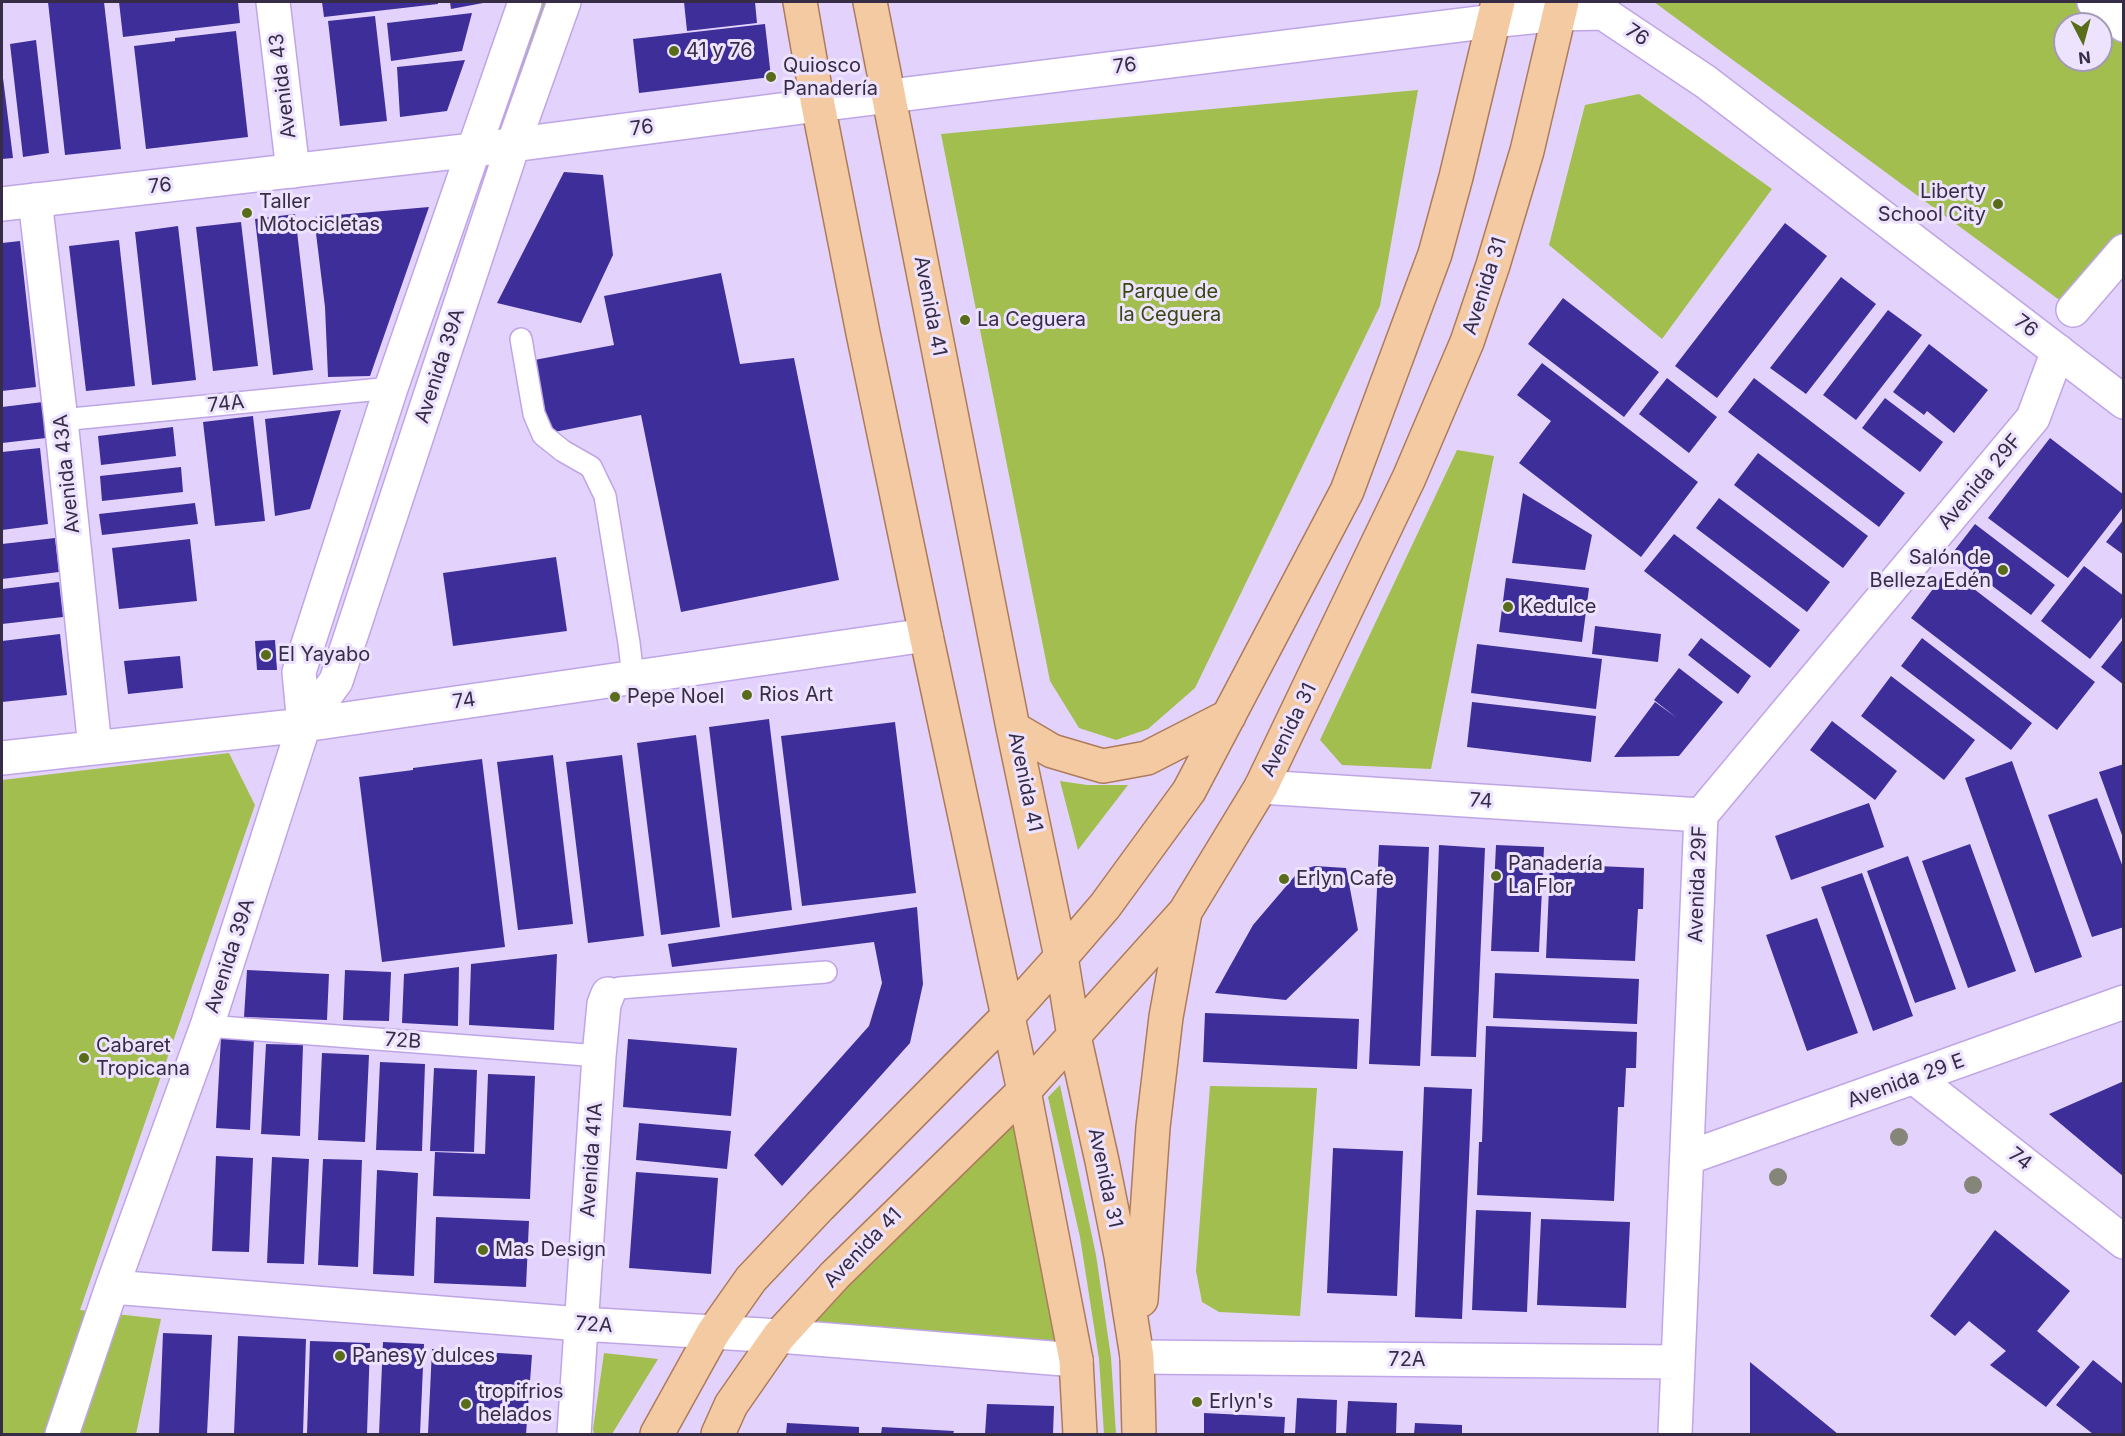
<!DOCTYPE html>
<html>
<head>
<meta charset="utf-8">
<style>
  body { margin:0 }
  #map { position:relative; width:2125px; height:1436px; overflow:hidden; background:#e3d3fc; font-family:Inter,sans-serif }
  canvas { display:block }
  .frame { position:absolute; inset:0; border:3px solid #372c46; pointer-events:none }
  .north { position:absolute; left:2053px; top:12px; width:60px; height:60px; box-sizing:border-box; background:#ede3ff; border:2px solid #a49ab5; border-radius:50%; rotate:174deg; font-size:16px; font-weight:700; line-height:24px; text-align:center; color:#372c46 }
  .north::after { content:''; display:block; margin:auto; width:21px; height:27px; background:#586c1a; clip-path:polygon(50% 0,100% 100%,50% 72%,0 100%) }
</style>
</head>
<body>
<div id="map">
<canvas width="2125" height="1436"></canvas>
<div class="frame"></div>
<div class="north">N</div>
</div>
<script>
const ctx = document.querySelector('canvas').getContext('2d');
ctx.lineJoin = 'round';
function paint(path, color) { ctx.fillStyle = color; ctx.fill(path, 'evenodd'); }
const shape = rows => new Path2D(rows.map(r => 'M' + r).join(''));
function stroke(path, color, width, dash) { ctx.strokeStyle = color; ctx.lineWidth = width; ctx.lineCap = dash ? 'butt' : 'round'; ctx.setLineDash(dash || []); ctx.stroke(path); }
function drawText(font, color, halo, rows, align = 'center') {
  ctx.font = font + ' Inter,sans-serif'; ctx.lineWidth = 6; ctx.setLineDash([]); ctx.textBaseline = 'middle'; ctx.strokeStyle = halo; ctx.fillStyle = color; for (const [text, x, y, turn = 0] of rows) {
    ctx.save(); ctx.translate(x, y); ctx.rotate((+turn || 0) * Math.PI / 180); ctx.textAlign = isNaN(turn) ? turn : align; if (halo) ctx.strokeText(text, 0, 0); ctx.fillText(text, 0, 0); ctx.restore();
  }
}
const green = shape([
  [534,2,555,2,522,95,503,88],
  [1654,2,2094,2,2123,25,2123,251,2073,310],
  [2065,24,2101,24,2101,60,2065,60],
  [1418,90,1380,306,1195,688,1148,729,1116,740,1079,728,1050,681,941,134],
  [1639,94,1772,189,1662,339,1549,245,1585,105],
  [1457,450,1494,456,1431,769,1342,765,1320,740],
  [229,753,255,805,80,1310,161,1319,136,1434,2,1434,2,780],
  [1060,781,1087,785,1128,785,1078,850],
  [1060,1085,1096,1255,1111,1357,1116,1434,1104,1434,1099,1359,1080,1237,1048,1097],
  [1210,1086,1317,1088,1300,1316,1219,1312,1202,1302,1196,1271],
  [1024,1091,1076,1360,779,1336],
  [604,1353,658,1359,612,1434,594,1434,593,1429]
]);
const building = shape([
  [48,2,104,2,121,149,65,155],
  [119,2,238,2,240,23,123,37],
  [322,2,438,2,438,4,324,17],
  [450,2,483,2,483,3,451,9],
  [684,2,755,2,757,23,687,31],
  [472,13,462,51,391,61,387,23],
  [375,16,387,121,340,126,328,21],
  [765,24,771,77,639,93,633,39],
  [236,31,248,137,146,149,134,46,175,41,175,38],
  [36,40,49,153,23,157,10,44],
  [465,60,447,111,400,117,397,67],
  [2,70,13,158,2,159],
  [564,172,603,175,613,255,581,323,497,303],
  [429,207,370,376,328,377,325,307,314,217],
  [295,214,313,370,273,375,255,219],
  [241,222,258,366,213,371,196,227],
  [1785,223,1827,256,1717,398,1675,366],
  [178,226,196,380,152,385,135,232],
  [119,240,135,386,86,391,69,246],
  [20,241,36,387,2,391,2,243],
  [721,273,740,364,794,358,839,580,681,612,641,415,544,434,529,361,614,345,604,296],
  [1841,277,1876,304,1806,394,1770,368],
  [1563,298,1659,372,1624,417,1528,344],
  [1888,310,1922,335,1856,420,1823,395],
  [1929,344,1988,390,1954,433,1927,411,1924,415,1893,392],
  [1542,363,1698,482,1641,557,1519,463,1551,421,1517,395],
  [1667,378,1717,417,1689,453,1639,414],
  [1754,378,1905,493,1879,527,1728,412],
  [1885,398,1943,442,1920,472,1862,428],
  [43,402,46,438,2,443,2,407],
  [341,410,310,509,275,516,265,419],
  [253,416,265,521,215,526,203,422],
  [173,427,176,456,101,465,98,436],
  [2050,438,2124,495,2124,506,2068,578,1988,518],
  [40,448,48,524,2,530,2,452],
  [1758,453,1868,536,1843,568,1734,485],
  [181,467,183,492,102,501,100,476],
  [1523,493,1592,535,1585,570,1512,563],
  [1719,498,1830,582,1807,612,1696,528],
  [195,503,198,524,102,535,99,514],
  [2124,519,2124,555,2106,542],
  [1975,524,2055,585,2031,615,1951,555],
  [1674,534,1800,630,1770,668,1644,571],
  [55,538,59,572,2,579,2,544],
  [190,539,197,601,119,609,112,548],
  [556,557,567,631,453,646,443,573],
  [2084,566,2124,596,2124,615,2090,659,2041,621],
  [1948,569,2095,682,2057,730,1911,618],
  [1506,578,1589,588,1582,642,1499,632],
  [59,582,63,617,2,624,2,589],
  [1595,626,1661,634,1658,662,1592,654],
  [60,634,67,695,2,702,2,641],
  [1701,638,1751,676,1738,694,1688,655],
  [1922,638,2032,723,2011,750,1901,666],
  [2124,638,2124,685,2101,667],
  [275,640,277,670,257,670,255,641],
  [1477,644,1602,659,1596,709,1471,693],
  [180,656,183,688,128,694,124,661],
  [1679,668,1723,702,1679,756,1614,757,1655,702,1677,718,1654,700],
  [1891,676,1975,740,1944,780,1861,716],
  [1472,702,1596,716,1591,762,1467,747],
  [769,719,792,910,732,918,709,727],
  [1832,721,1897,771,1875,800,1810,750],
  [895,722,916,893,802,906,781,736],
  [696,735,720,927,661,935,637,743],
  [553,755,573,924,518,930,497,762],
  [622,755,644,936,588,943,566,762],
  [482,759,505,947,382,962,359,777,413,770,413,768],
  [2012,761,2082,957,2035,973,1965,778],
  [2124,764,2124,838,2123,838,2099,772],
  [2097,798,2124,870,2124,927,2092,937,2048,815],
  [1869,803,1884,847,1791,880,1775,836],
  [1970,844,2016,971,1968,988,1922,861],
  [1379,845,1429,847,1420,1066,1369,1064],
  [1439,845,1485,848,1476,1057,1431,1056],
  [1496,845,1544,847,1539,952,1491,951],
  [1908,856,1956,989,1915,1003,1867,871],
  [1550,864,1644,868,1643,909,1638,909,1635,961,1546,958],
  [1315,866,1346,868,1358,930,1286,1000,1215,993,1253,925,1300,870],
  [1862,873,1913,1016,1873,1031,1821,887],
  [917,907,923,984,910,1043,782,1186,754,1155,869,1026,882,983,874,942,672,967,668,944],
  [1817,918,1858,1033,1807,1051,1766,935],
  [557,954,554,1030,469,1025,471,964],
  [459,967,458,1026,402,1023,404,974],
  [247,970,329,974,327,1020,244,1017],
  [345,970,391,972,389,1021,343,1020],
  [1495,973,1639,979,1637,1024,1493,1018],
  [1205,1013,1359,1019,1357,1069,1203,1062],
  [1486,1026,1637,1032,1636,1068,1626,1068,1624,1107,1618,1107,1614,1201,1477,1195,1479,1142,1482,1142],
  [221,1037,254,1038,250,1130,216,1128],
  [628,1039,737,1048,731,1116,623,1107],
  [266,1044,303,1045,300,1136,261,1134],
  [322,1053,369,1055,365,1142,318,1140],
  [380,1062,425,1064,422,1151,376,1150],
  [434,1068,477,1070,474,1152,430,1151],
  [488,1074,535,1076,530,1199,433,1196,435,1152,485,1154],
  [2124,1081,2124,1177,2049,1114],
  [1424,1087,1472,1089,1462,1319,1415,1317],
  [639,1123,731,1131,727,1169,636,1160],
  [1333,1148,1403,1151,1397,1296,1327,1293],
  [216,1156,253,1158,249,1252,212,1251],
  [272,1157,309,1159,304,1264,267,1263],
  [323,1159,362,1160,358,1267,318,1265],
  [377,1170,418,1173,414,1276,373,1274],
  [636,1172,718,1178,711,1274,629,1268],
  [1476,1210,1531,1212,1527,1312,1472,1310],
  [436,1217,529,1221,526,1287,434,1283],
  [1541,1219,1630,1222,1626,1308,1537,1305],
  [1995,1230,2070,1291,2037,1331,2080,1367,2046,1407,1990,1365,2006,1351,1969,1321,1955,1336,1930,1316],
  [163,1333,212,1335,207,1434,159,1434],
  [238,1336,306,1339,303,1434,234,1434],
  [310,1341,370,1343,367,1434,307,1434],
  [383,1342,424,1344,420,1434,379,1434],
  [432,1349,532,1355,526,1434,428,1434],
  [2093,1360,2124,1385,2124,1434,2093,1434,2056,1405],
  [1750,1362,1838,1434,1750,1434],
  [1297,1398,1337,1400,1336,1434,1295,1434],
  [1348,1401,1397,1403,1396,1434,1346,1434],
  [987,1404,1054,1406,1053,1434,985,1434],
  [1204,1413,1285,1417,1284,1434,1204,1434],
  [787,1423,859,1427,859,1434,786,1434],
  [1415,1423,1462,1425,1462,1434,1414,1434],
  [882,1427,954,1431,953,1434,881,1434]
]);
const service = shape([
  [521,339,534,414,543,435,563,451,591,467,605,496,629,643,633,677],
  [61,420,391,388],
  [608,994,619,988,826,972],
  [207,1026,599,1056]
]);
const minor = shape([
  [273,2,293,171],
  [2094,2,2124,25],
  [35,200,61,420,95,748],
  [2073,310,2124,251],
  [304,725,299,672,391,388,525,2],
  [2,758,304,725,926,635],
  [1701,815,2033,418,2058,351],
  [1915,1078,2124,1242],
  [112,1287,581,1324,779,1336],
  [62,1434,112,1287,207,1026,304,725,336,681,513,145,564,2],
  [574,1434,599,1056,604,1004,608,994]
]);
const tertiary = shape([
  [2,204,473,150,818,105,1493,21,1560,14,1603,13,1706,82,2124,402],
  [1261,787,1701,815,1675,1434],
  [1687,1158,2124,1002],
  [779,1336,1076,1360],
  [1137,1357,1678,1362]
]);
const primary = shape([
  [800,2,818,105,863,333,926,635,1024,1091,1076,1360,1080,1434],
  [870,2,1013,728,1061,957,1074,1036,1102,1161,1121,1256,1137,1357,1139,1434],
  [1013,728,1052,751,1103,766,1147,758,1229,716],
  [1141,1300,1153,1127,1166,1017,1185,912],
  [657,1434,713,1333,751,1279,820,1206,1008,1016,1061,957,1105,906,1189,791,1347,491,1435,254,1456,177,1498,2],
  [718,1434,731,1405,779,1336,835,1275,1024,1091,1185,912,1261,787,1409,478,1467,342,1493,265,1527,151,1562,2]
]);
const trees = [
  [1899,1137],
  [1778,1177],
  [1973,1185]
];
const markers = [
  [674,51,6,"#586c1a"],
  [771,77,6,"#586c1a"],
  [1998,204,6,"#586c1a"],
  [247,213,6,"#586c1a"],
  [965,320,6,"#586c1a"],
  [2003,570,6,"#586c1a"],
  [1508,607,6,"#586c1a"],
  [266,655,6,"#586c1a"],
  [747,695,6,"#586c1a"],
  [615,697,6,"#586c1a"],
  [1496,876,6,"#586c1a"],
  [1284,879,6,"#586c1a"],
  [84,1058,6,"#586c1a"],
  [483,1250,6,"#586c1a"],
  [340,1356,6,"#586c1a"],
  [1197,1402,6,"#586c1a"],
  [466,1404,6,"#586c1a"]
];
const streetNames = [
  ["76",1637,35,34],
  ["76",1125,66,-7],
  ["Avenida 43",283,86,-97],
  ["76",642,128,-7],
  ["76",160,186,-6],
  ["Avenida 31",1485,286,-72],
  ["Avenida 41",930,306,79],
  ["76",2026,326,37],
  ["Avenida 39A",440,366,-72],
  ["74A",226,404,-6],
  ["Avenida 43A",67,474,-96],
  ["Avenida 29F",1980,482,-50],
  ["74",464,701,-8],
  ["Avenida 31",1289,730,-64],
  ["Avenida 41",1025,782,78],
  ["74",1481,801,4],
  ["Avenida 29F",1698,884,-88],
  ["Avenida 39A",230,956,-72],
  ["72B",403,1041,4],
  ["Avenida 29 E",1906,1081,-20],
  ["74",2020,1159,38],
  ["Avenida 41A",592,1160,-86],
  ["Avenida 31",1105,1178,78],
  ["Avenida 41",863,1248,-46],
  ["72A",594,1325,4],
  ["72A",1407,1360]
];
const poiNames = [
  ["41 y 76",686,51],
  ["Quiosco",783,66],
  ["Panadería",783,89],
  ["Liberty",1986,192,"right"],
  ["School City",1986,215,"right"],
  ["Taller",259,202],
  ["Motocicletas",259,225],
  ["La Ceguera",977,320],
  ["Salón de",1991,558,"right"],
  ["Belleza Edén",1991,581,"right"],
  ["Kedulce",1520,607],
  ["El Yayabo",278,655],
  ["Rios Art",759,695],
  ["Pepe Noel",627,697],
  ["Panadería",1508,864],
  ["La Flor",1508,887],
  ["Erlyn Cafe",1296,879],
  ["Cabaret",96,1046],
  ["Tropicana",96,1069],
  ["Mas Design",495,1250],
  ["Panes y dulces",352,1356],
  ["tropifrios",478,1392],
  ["helados",478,1415],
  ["Erlyn's",1209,1402]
];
const parkNames = [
  ["Parque de",1170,292],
  ["la Ceguera",1170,315]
];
paint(green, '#a1be4f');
paint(building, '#3e2e9a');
stroke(service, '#bfa5e7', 24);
stroke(minor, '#bfa5e7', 36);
stroke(tertiary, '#bfa5e7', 36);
stroke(primary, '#ad7b5b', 36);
stroke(service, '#fff', 21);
stroke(minor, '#fff', 33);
stroke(tertiary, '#fff', 33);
stroke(primary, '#f4caa3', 33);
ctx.fillStyle = '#85857a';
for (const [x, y] of trees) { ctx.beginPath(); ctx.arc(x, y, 9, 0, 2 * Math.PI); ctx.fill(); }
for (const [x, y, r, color] of markers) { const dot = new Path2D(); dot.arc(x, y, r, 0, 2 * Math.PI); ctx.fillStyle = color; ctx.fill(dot); stroke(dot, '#ede3ff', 2); }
drawText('20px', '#372c46', '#ede3ff', streetNames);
drawText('20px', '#372c46', '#ede3ff', poiNames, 'left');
drawText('20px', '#38460f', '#ede3ff', parkNames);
</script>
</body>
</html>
